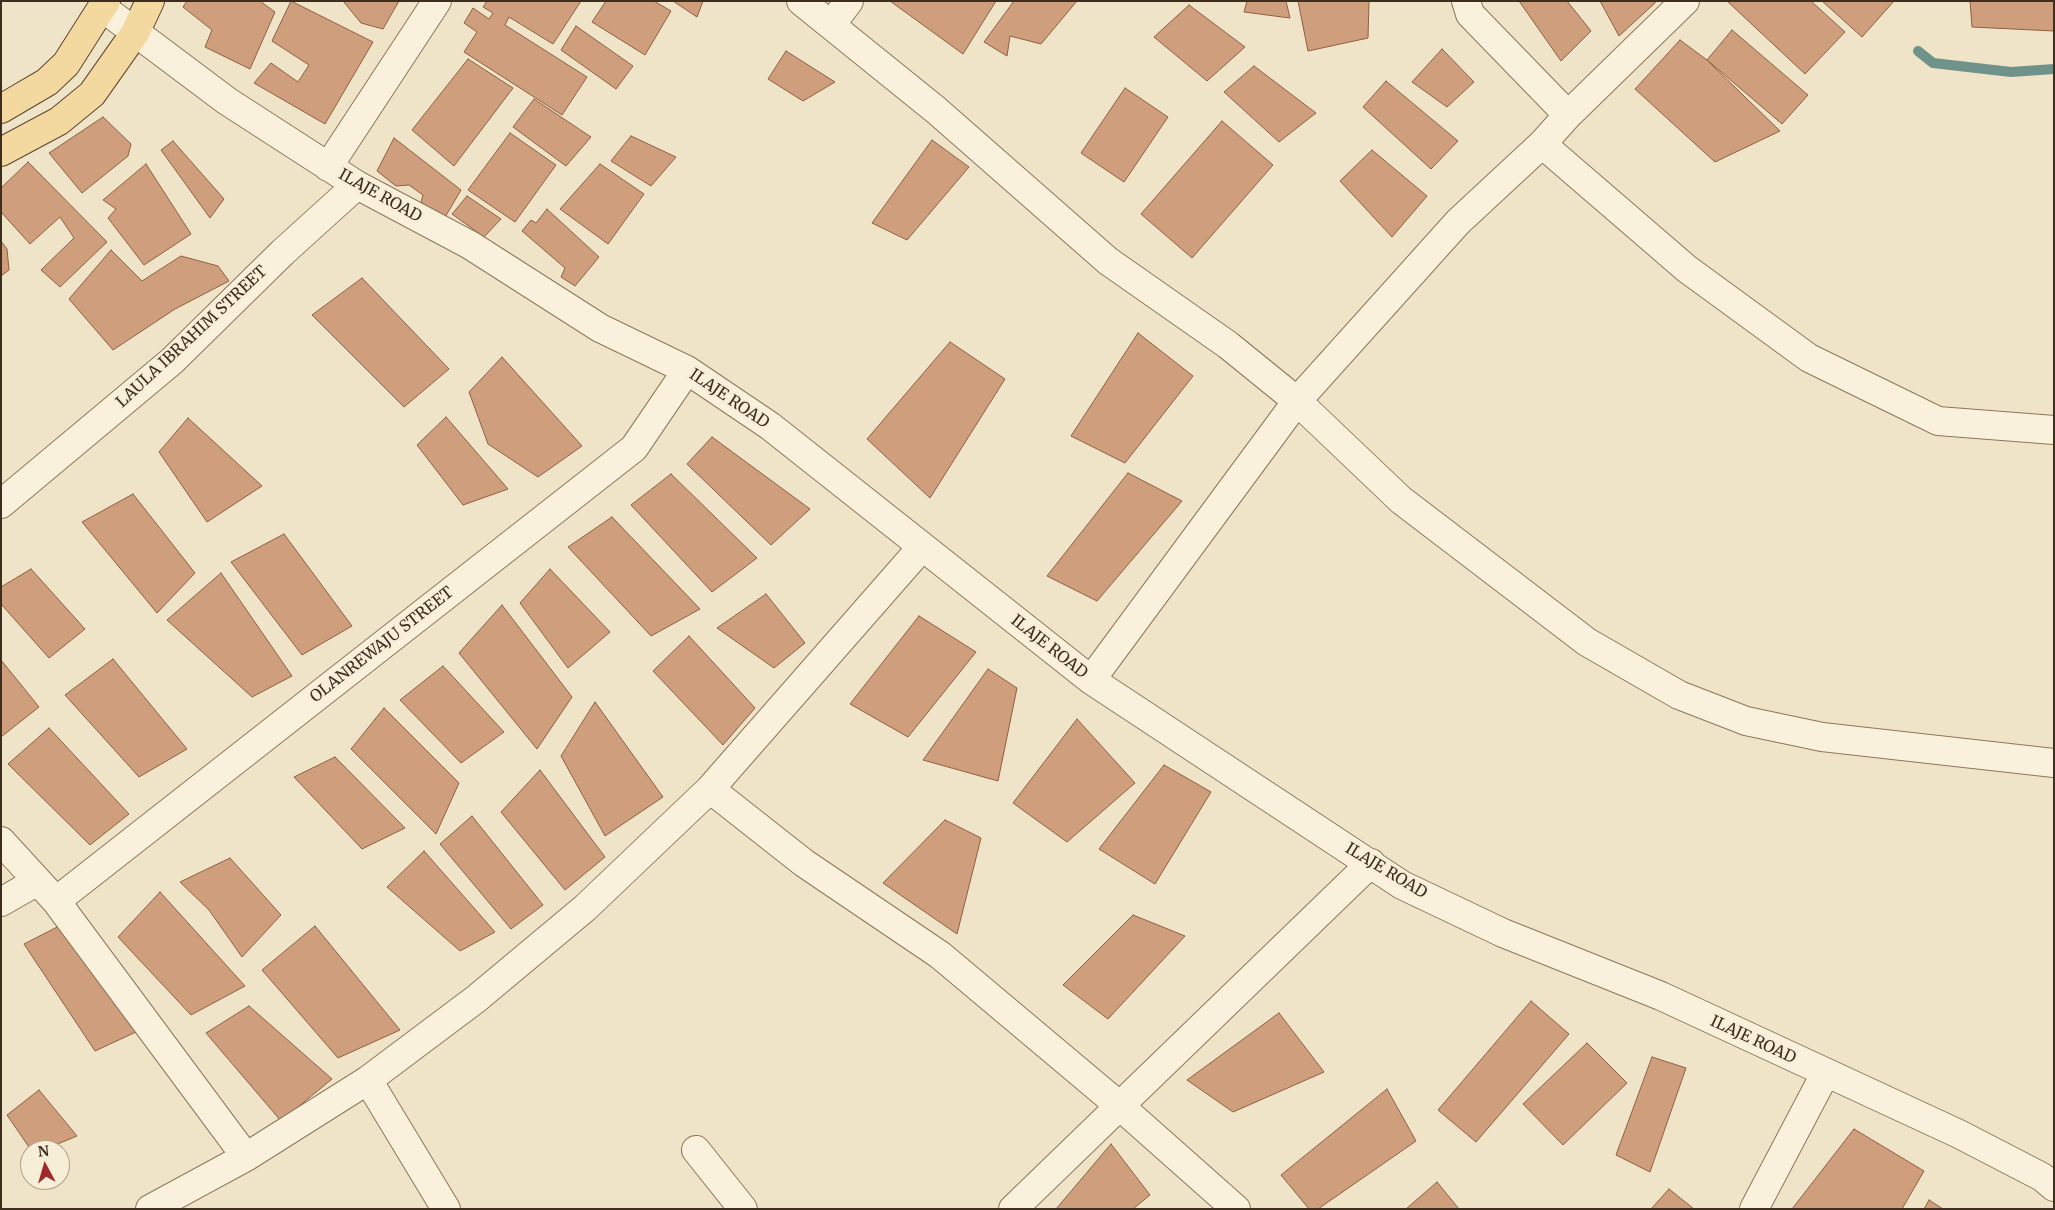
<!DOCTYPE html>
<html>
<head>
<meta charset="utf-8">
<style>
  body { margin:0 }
  #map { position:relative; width:2055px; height:1210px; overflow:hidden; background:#f0e4c8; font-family:Merriweather,serif }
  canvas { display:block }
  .frame { position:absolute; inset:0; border:2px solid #3d2e20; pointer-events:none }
  .north { position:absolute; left:20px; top:1140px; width:50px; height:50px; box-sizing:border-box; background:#f7eed8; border:1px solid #ada18e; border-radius:50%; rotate:354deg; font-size:14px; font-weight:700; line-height:20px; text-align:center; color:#3d2e20 }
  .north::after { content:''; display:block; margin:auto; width:18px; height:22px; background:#9e2a2b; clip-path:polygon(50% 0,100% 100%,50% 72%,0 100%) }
</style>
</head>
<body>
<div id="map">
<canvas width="2055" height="1210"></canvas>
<div class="frame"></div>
<div class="north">N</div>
</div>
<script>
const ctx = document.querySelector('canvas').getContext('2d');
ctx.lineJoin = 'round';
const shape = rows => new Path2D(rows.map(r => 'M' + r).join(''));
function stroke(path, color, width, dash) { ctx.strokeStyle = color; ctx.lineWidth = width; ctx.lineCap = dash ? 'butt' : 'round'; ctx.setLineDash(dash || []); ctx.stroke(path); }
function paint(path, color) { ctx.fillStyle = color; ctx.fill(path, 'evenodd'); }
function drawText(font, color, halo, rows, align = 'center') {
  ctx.font = font + ' Merriweather,serif'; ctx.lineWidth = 5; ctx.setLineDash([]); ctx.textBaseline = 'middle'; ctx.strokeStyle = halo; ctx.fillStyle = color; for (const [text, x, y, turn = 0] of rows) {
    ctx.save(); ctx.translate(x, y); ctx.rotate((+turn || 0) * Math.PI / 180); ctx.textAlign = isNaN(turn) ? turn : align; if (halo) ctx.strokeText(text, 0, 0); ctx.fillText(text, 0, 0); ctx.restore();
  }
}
const stream = shape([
  [1918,51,1933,63,2011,72,2054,69]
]);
const building = shape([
  [187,1,260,1,275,12,250,69,205,47,212,30,183,7,187,1],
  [291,1,373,42,325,124,254,83,271,63,298,82,309,65,272,41,291,1],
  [343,1,399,1,383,29,361,23,343,1],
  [487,1,581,1,553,44,509,17,505,25,587,77,562,115,464,52,477,32,464,23,473,8,489,19,493,13,483,7,487,1],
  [606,1,654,1,671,11,645,55,592,22,606,1],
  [673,1,703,1,697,17,673,1],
  [890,1,996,1,963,54,890,1],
  [1014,1,1077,1,1041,44,1010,36,1007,56,984,42,1014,1],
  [1247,1,1286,1,1290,18,1244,12,1247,1],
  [1298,1,1369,1,1368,38,1308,51,1298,1],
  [1519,1,1567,1,1591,31,1561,61,1519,1],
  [1600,1,1655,1,1655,3,1619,36,1600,1],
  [1727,1,1811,1,1845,32,1805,74,1727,1],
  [1822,1,1894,1,1862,37,1822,1],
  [1970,1,2054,1,2054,31,1972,27,1970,1],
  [1189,5,1245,47,1207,81,1154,37,1189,5],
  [576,26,633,66,616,89,561,50,576,26],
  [1732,30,1808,95,1782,124,1707,60,1732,30],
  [1680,40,1707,60,1780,131,1715,162,1635,89,1680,40],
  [1442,49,1474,82,1447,107,1412,82,1442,49],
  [786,51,835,82,803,101,768,79,786,51],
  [468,59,513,88,454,166,412,130,468,59],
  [1254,66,1316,113,1279,142,1224,92,1254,66],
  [1386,81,1458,141,1431,169,1363,107,1386,81],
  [1125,88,1168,117,1124,182,1081,153,1125,88],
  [534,99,591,137,566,166,513,127,534,99],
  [103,117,131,144,128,156,82,193,49,153,103,117],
  [1222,121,1273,165,1192,258,1141,214,1222,121],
  [510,133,556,165,515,222,468,190,510,133],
  [631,136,676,157,651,186,611,161,631,136],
  [394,138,461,190,444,219,421,202,423,195,409,185,396,186,377,171,394,138],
  [932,140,969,167,907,240,872,223,932,140],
  [173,141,224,199,210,218,161,150,173,141],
  [1372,150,1427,196,1392,237,1340,181,1372,150],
  [28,162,107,242,60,287,41,270,74,238,60,217,30,244,1,212,1,188,28,162],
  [146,164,191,234,144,265,108,218,116,209,103,200,146,164],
  [600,164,644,194,608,244,560,209,600,164],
  [467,196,501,219,484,237,452,214,467,196],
  [547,209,599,257,575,286,561,277,565,268,522,231,531,220,536,223,547,209],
  [1,241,7,249,9,270,1,276,1,241],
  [111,250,142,281,181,256,218,266,229,281,175,309,113,350,69,299,111,250],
  [362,278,449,369,404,407,312,315,362,278],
  [1138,333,1193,376,1125,463,1071,436,1138,333],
  [950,342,1005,379,930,498,867,439,950,342],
  [502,357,582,446,538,477,488,444,469,392,502,357],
  [446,417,508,489,463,505,417,445,446,417],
  [188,418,262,486,207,522,159,452,188,418],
  [712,437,810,509,771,545,687,464,712,437],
  [1128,473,1182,501,1097,601,1047,576,1128,473],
  [671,474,757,558,712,592,631,505,671,474],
  [133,494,195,573,157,613,82,522,133,494],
  [612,517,700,609,651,636,568,547,612,517],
  [284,534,352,626,302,655,231,562,284,534],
  [31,569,85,629,49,658,1,604,1,587,31,569],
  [550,569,610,632,568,668,520,603,550,569],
  [221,573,292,676,252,697,167,620,221,573],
  [766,594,805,643,774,668,717,628,766,594],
  [502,605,572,697,537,749,459,653,502,605],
  [919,616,976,652,908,737,850,704,919,616],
  [689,636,755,708,723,745,653,671,689,636],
  [113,659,187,749,139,777,65,695,113,659],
  [1,660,39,707,1,737,1,660],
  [443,666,504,732,461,763,400,700,443,666],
  [988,669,1017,688,998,781,923,760,988,669],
  [595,702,663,797,605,836,561,756,595,702],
  [384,708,459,783,436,834,351,749,384,708],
  [1077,719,1135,783,1067,842,1013,803,1077,719],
  [49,728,129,814,90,845,8,764,49,728],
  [335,757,405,828,362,849,294,777,335,757],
  [1164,765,1211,792,1155,884,1099,849,1164,765],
  [540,770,605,857,565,890,501,812,540,770],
  [472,816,543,905,511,929,440,844,472,816],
  [945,820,981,838,957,934,883,883,945,820],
  [424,851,495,932,460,951,387,887,424,851],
  [230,858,281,915,242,957,209,910,180,882,230,858],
  [160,892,245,986,191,1015,118,937,160,892],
  [1133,915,1185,936,1108,1019,1063,985,1133,915],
  [63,924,136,1032,95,1051,24,944,63,924],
  [315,926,400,1030,338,1058,262,970,315,926],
  [1531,1001,1569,1034,1476,1142,1438,1110,1531,1001],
  [249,1006,332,1079,281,1121,206,1033,249,1006],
  [1279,1013,1324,1072,1233,1112,1187,1080,1279,1013],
  [1587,1043,1627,1083,1563,1145,1523,1104,1587,1043],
  [1652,1057,1686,1068,1650,1172,1616,1155,1652,1057],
  [1387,1089,1416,1141,1318,1209,1309,1209,1281,1175,1387,1089],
  [39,1090,77,1136,43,1150,31,1150,7,1115,39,1090],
  [1854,1129,1924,1171,1902,1209,1792,1209,1854,1129],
  [1111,1144,1150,1195,1133,1209,1056,1209,1111,1144],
  [1437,1182,1459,1209,1406,1209,1437,1182],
  [1669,1189,1694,1209,1651,1209,1669,1189],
  [1929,1200,1943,1209,1924,1209,1929,1200]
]);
const minor = shape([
  [801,1,936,110,1108,261,1228,345,1297,401,1401,500,1587,642,1679,695,1746,721,1822,737,2054,763],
  [1466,1,1470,14,1568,115],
  [103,8,227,101,357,185,470,245,600,328,687,370,770,426,1091,680,1402,885,1503,933,1661,996,1959,1134,2042,1177,2054,1187],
  [831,25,849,1],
  [1542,144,1687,269,1809,358,1938,421,2054,430],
  [328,167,437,1],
  [1,504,172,361,283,252,357,185],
  [1091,680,1297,401,1458,222,1542,144,1568,115,1685,1],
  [710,789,804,863,940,955,1121,1107,1236,1209],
  [1,841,56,901,246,1157],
  [56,901,634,448,687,370],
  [1,902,36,882],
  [368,1080,446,1209],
  [696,1150,743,1209],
  [150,1209,246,1157,368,1080,476,999,585,908,710,789,922,547],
  [1013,1209,1371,863],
  [1754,1209,1825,1074]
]);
const major = shape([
  [1,109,47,82,66,64,106,1],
  [1,152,59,121,92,94,135,33,150,1]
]);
const streetNames = [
  ["ILAJE ROAD",380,196,29],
  ["LAULA IBRAHIM STREET",192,337,-43],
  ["ILAJE ROAD",729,399,34],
  ["OLANREWAJU STREET",382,645,-38],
  ["ILAJE ROAD",1049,647,38],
  ["ILAJE ROAD",1386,871,31],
  ["ILAJE ROAD",1753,1040,25]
];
stroke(stream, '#6f938a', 10);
paint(building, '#cf9f7d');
stroke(building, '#8d5f41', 1);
stroke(minor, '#8d765c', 30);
stroke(major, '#5b4430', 30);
stroke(minor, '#faf1dc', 28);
stroke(major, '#f3d9a0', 28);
drawText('16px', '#3d2e20', '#f7eed8', streetNames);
</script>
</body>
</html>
